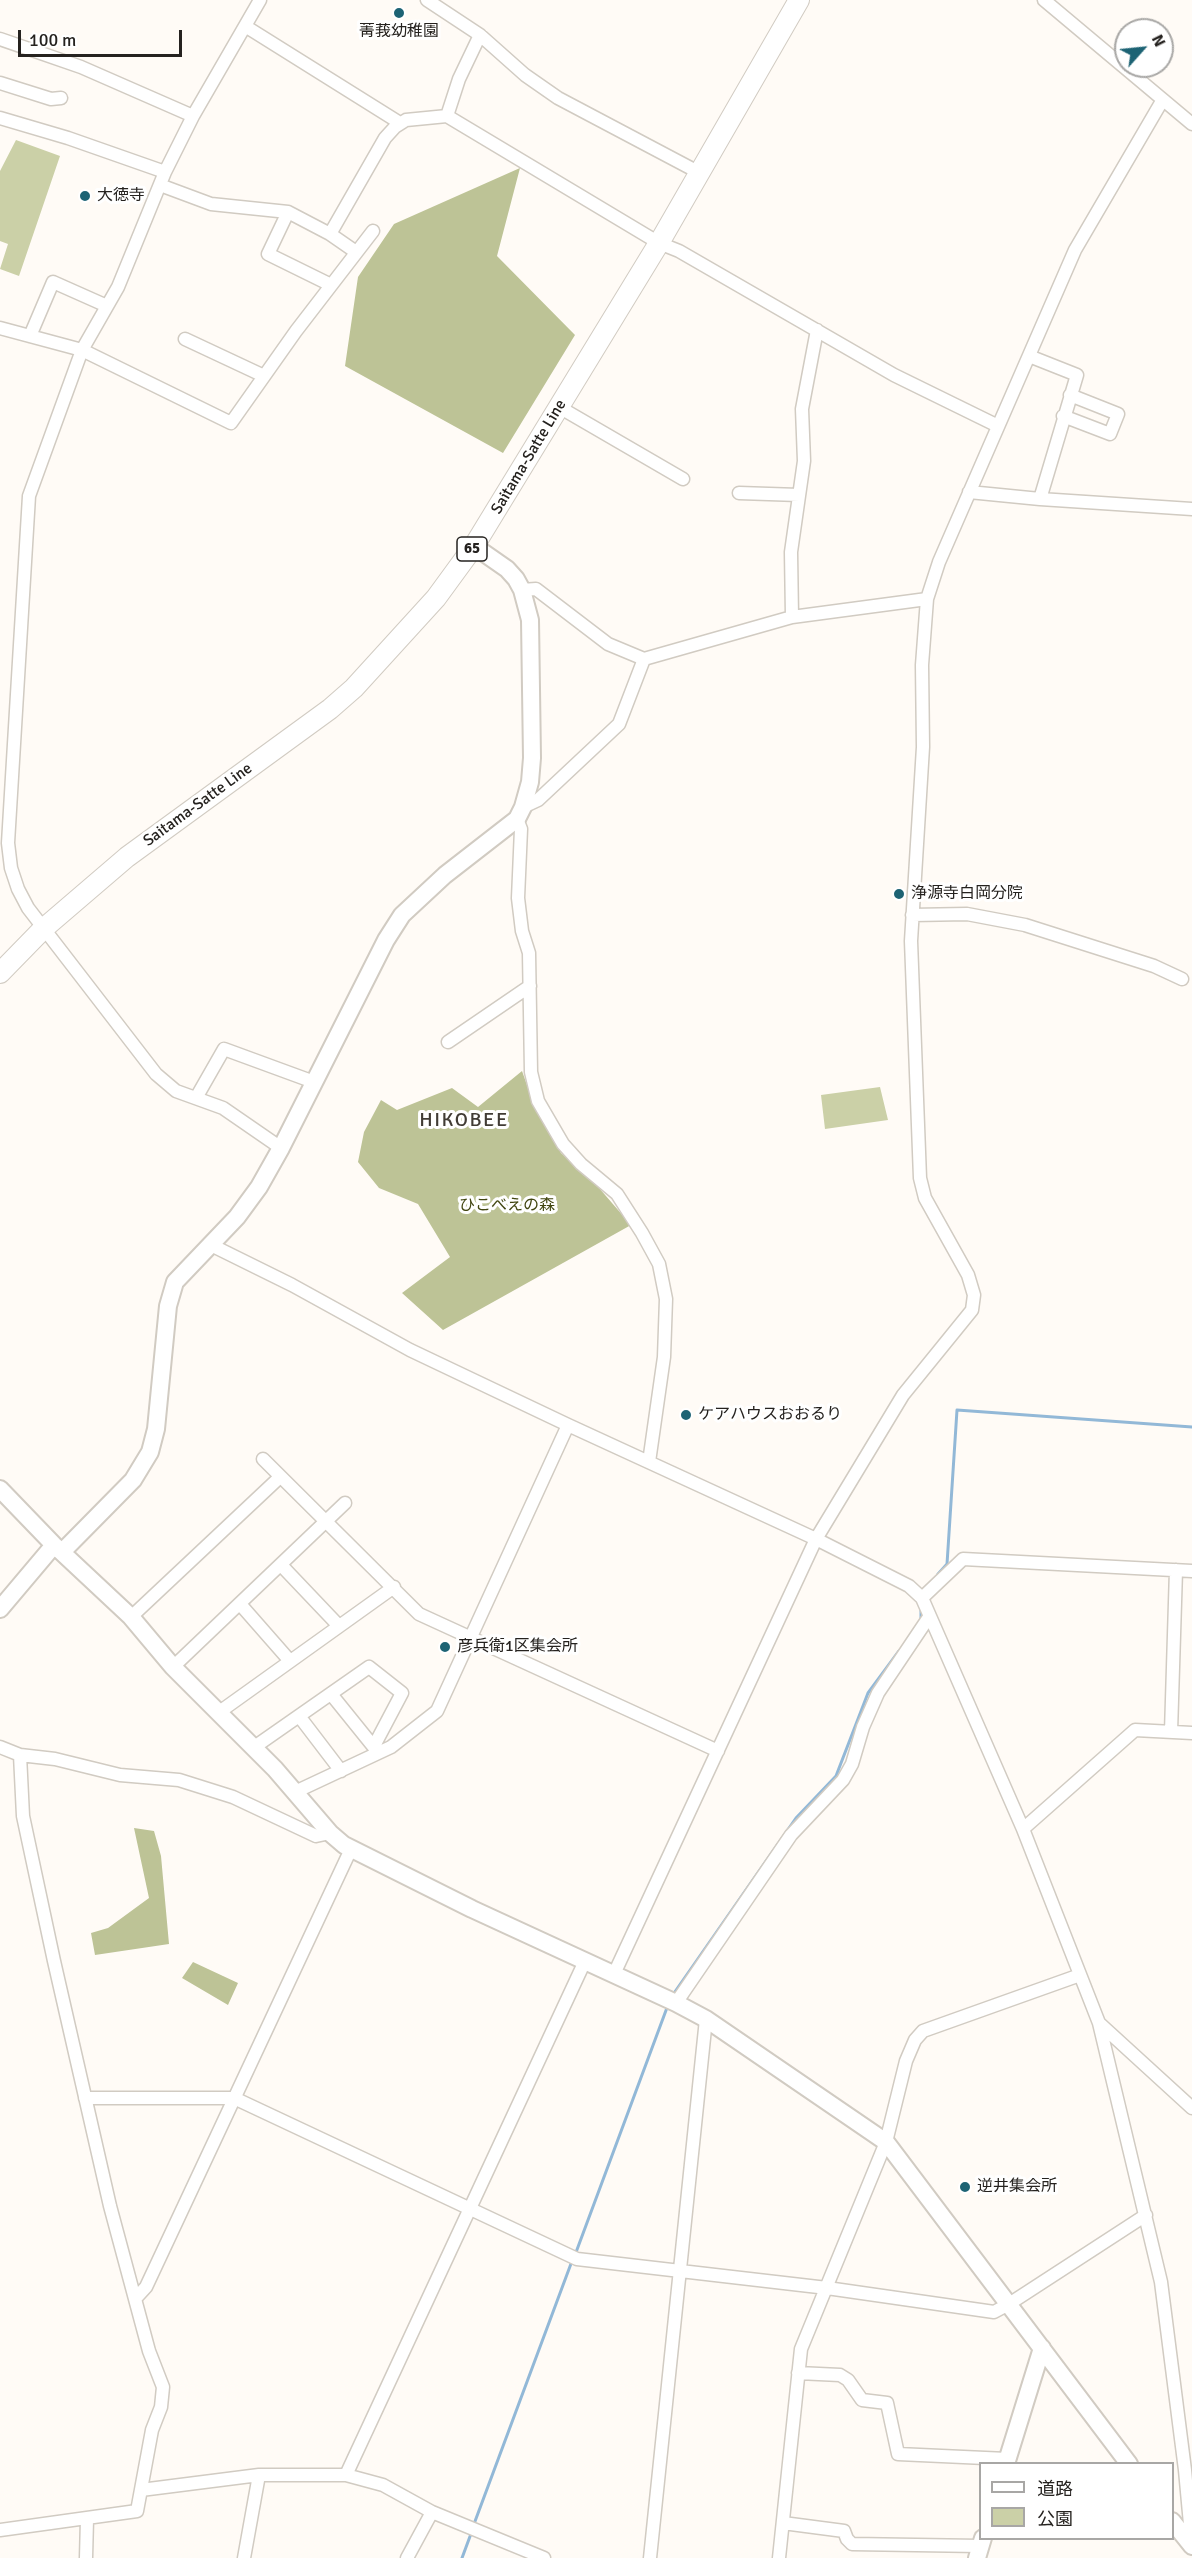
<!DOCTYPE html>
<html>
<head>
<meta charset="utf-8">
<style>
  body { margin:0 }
  #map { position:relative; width:1192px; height:2558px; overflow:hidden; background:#fffbf6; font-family:Signika,"Noto Sans JP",sans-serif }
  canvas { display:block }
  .legend { position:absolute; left:979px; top:2462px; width:195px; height:78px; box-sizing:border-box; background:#fff; border:2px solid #a8a7a5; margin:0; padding:8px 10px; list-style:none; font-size:18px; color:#25221f }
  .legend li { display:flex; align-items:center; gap:12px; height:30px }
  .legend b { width:30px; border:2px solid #a8a7a5 }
  .north { position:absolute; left:1114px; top:18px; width:60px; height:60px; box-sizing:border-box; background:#fff; border:2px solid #a8a7a5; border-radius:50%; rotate:63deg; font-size:16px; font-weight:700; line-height:24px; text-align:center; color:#25221f }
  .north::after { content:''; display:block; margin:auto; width:21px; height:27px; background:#1d6374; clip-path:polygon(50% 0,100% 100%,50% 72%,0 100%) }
  .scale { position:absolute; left:18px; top:30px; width:164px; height:27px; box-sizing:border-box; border:3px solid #25221f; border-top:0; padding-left:8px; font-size:18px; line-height:21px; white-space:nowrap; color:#25221f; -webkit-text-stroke:4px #fff; paint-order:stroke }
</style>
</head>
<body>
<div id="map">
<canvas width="1192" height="2558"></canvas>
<ul class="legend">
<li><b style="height:8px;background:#fff"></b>道路</li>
<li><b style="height:16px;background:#cbd0a7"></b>公園</li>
</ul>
<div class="north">N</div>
<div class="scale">100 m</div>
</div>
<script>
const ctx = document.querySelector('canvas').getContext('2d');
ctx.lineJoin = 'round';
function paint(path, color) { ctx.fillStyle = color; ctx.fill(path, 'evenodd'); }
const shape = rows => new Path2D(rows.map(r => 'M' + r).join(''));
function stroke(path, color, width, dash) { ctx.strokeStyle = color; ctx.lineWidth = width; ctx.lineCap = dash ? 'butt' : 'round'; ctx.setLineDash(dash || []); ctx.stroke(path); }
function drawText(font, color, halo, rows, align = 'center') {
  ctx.font = font + ' Signika,"Noto Sans JP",sans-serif'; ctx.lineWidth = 6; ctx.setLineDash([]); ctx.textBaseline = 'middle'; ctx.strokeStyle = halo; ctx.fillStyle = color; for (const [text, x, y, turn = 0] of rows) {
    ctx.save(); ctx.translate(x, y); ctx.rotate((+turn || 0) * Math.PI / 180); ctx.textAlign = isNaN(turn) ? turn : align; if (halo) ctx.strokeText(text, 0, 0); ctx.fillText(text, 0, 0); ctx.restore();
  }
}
const green = shape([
  [16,140,60,156,19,276,0,269,8,244,0,241,0,171],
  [880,1087,888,1120,825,1129,821,1095]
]);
const forest = shape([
  [520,168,497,256,575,335,503,453,345,366,358,277,394,224],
  [522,1071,532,1099,561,1153,593,1181,631,1225,443,1330,402,1293,450,1257,418,1204,379,1188,358,1162,364,1132,381,1100,397,1110,452,1088,478,1107],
  [134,1828,154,1831,161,1856,169,1944,95,1955,91,1933,108,1928,149,1898],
  [193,1962,238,1983,228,2005,182,1978]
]);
const stream = shape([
  [938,1574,947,1564,957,1410,1192,1427],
  [921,1622,921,1607],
  [672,1996,796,1818,836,1776,868,1693,899,1651],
  [575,2255,668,2005],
  [474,2524,572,2261],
  [462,2558,472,2531]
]);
const street = shape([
  [260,0,193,116,165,172,118,287,82,350,29,496,8,843,11,868,18,889,28,908,156,1074,176,1091,223,1108,281,1148],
  [427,0,480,35,525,75,558,98,698,172],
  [1044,0,1192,124],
  [245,26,400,123],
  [0,39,81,67,193,116],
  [0,83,51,99,61,98],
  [447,116,459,79,480,35],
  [0,118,68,138,165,172],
  [160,185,211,204,288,212,330,234,385,138,395,127,406,120,447,116,659,243,679,251,894,375,998,426],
  [288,212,268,254,331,285],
  [330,234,356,252],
  [0,328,82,350,231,423,296,331,373,231],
  [30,336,53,282,107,306],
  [185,339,264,376],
  [1029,356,1077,375,1040,499],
  [559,407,683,479],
  [1063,416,1110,434,1118,414,1070,395],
  [969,492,1040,499,1192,509],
  [739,493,799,495],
  [522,590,536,589,608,644,644,659,792,617,927,599],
  [792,617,791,552,804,461,802,409,817,330],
  [523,807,538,800,619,724,644,659],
  [517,819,521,829,518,898,522,931,529,953,531,1072,538,1101,563,1144,581,1164,617,1194,642,1233,659,1264,666,1299,664,1357,649,1462],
  [912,915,967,914,1025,925,1154,966,1182,979],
  [448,1042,530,986],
  [196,1098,224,1049,314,1082],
  [209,1244,292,1285,410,1350,568,1425,816,1539,909,1586,922,1598,1023,1829,1099,2023,1161,2282,1185,2470,1192,2546],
  [263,1459,419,1614,718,1751],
  [281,1565,339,1626],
  [922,1598,963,1559,1192,1571],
  [240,1604,290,1661],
  [131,1617,280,1477],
  [173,1667,345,1503],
  [331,1694,377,1751],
  [218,1713,394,1587],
  [299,1716,341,1771],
  [1171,1732,1176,1570],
  [0,1747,20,1755,55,1759,120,1775,179,1780,233,1797,316,1836,330,1833],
  [253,1748,369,1667,402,1693,374,1746],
  [295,1792,391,1747,437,1711,568,1425],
  [1023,1829,1135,1730,1192,1733],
  [614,1974,816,1539,903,1395,972,1310,974,1295,968,1275,925,1198,920,1178,911,941,923,747,922,665,927,599,939,562,1075,250,1162,101],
  [676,2003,791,1835,843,1780,852,1764,863,1727,878,1693,929,1617],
  [1099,2023,1192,2108],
  [85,2098,234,2098,577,2259,827,2288,994,2312,1009,2304,1146,2215],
  [135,2299,146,2287,351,1849],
  [798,2373,840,2375,848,2380,862,2400,887,2403,898,2454,1007,2459],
  [346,2475,585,1961],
  [141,2490,259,2475,346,2475,383,2485,432,2512,544,2558],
  [783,2523,844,2531,847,2539,852,2544,980,2546],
  [0,2530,137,2511,152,2430,161,2407,163,2387,149,2351,110,2206,54,1961,23,1816,20,1755],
  [86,2558,87,2519],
  [244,2558,259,2475],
  [407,2558,432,2512],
  [650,2558,706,2019],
  [779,2558,801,2349,886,2142,906,2061,915,2040,923,2031,1080,1975]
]);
const secondary = shape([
  [0,1489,54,1545,131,1617,173,1667,275,1769,330,1833,344,1845,472,1909,676,2003,706,2019,886,2142,1129,2464],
  [62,1552,133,1480,150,1452,156,1429,168,1306,175,1282,237,1217,259,1187,281,1148,386,940,402,915,445,875,517,819,523,807,530,782,532,758,530,620,522,590,516,579,507,569,474,546],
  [0,1609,54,1545],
  [1006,2464,1042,2348],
  [1172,2521,1192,2546],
  [977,2558,983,2538]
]);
const primary = shape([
  [0,973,43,929,127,857,330,709,354,688,436,598,474,546,659,243,799,0]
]);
const markers = [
  [399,13,6,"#1d6374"],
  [85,196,6,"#1d6374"],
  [899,894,6,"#1d6374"],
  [686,1415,6,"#1d6374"],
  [445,1647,6,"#1d6374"],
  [965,2187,6,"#1d6374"]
];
const shields = [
  [472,549,30]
];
const shieldNames = [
  ["65",472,549]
];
const poiNames = [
  ["菁莪幼稚園",399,32,"center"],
  ["大徳寺",97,196],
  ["浄源寺白岡分院",911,894],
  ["ケアハウスおおるり",698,1415],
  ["彦兵衛1区集会所",457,1647],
  ["逆井集会所",977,2187]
];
const streetNames = [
  ["Saitama-Satte Line",529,457,-59],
  ["Saitama-Satte Line",198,805,-36]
];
const parkNames = [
  ["ひこべえの森",507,1206]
];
const quarterNames = [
  ["HIKOBEE",464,1121]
];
paint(green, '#cbd0a7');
paint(forest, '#bdc396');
stroke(stream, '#92b8d7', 3);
stroke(street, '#d1cbc2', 15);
stroke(secondary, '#d1cbc2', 20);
stroke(primary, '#d1cbc2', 22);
stroke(street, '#fff', 12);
stroke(secondary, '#fff', 16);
stroke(primary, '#fff', 20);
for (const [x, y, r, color] of markers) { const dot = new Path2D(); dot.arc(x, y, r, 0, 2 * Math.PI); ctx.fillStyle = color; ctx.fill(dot); stroke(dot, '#fff', 2); }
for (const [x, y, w] of shields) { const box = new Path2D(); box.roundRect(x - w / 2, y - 12, w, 24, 4.5); ctx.fillStyle = '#fff'; ctx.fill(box); stroke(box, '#25221f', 1.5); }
drawText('bold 15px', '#25221f', null, shieldNames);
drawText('16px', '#25221f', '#fff', poiNames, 'left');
drawText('16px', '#25221f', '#fff', streetNames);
drawText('16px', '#424611', '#fff', parkNames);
ctx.letterSpacing = '1.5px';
drawText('20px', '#413c35', '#fff', quarterNames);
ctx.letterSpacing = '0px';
</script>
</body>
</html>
